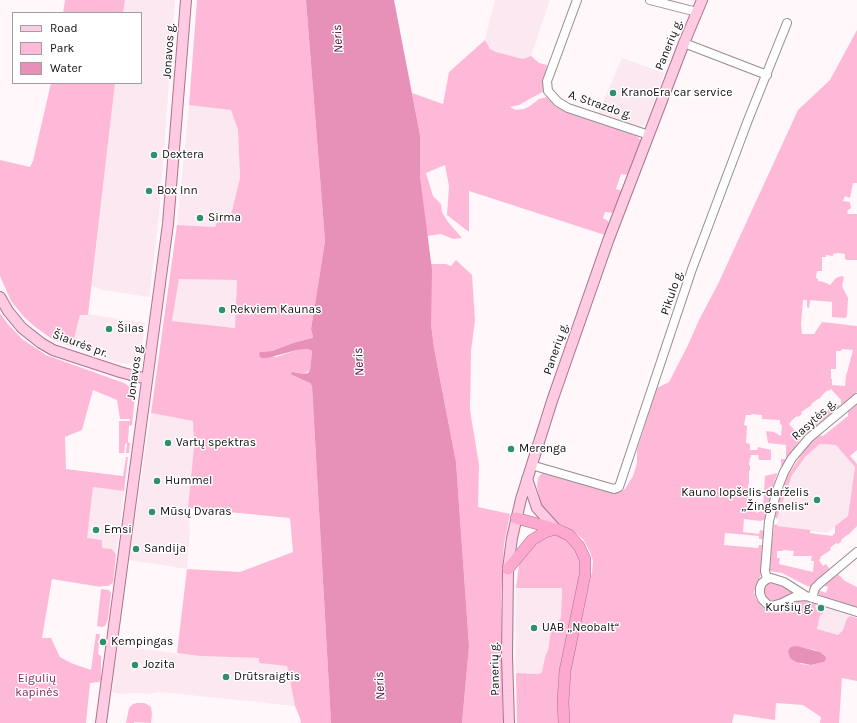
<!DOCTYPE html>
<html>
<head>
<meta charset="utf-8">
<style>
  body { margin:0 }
  #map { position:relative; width:857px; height:723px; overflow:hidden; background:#fff7fa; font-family:Karla,sans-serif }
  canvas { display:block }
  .legend { position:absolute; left:12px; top:12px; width:130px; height:72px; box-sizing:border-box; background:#fff; border:1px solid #a09f9f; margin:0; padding:5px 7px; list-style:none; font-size:12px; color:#110e0f }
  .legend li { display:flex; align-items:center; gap:8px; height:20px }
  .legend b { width:20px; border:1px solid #a09f9f }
</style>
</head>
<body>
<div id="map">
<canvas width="857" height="723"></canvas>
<ul class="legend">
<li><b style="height:5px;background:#fecbe2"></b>Road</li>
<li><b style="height:11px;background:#ffb9d8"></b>Park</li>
<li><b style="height:11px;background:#e790b8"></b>Water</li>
</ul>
</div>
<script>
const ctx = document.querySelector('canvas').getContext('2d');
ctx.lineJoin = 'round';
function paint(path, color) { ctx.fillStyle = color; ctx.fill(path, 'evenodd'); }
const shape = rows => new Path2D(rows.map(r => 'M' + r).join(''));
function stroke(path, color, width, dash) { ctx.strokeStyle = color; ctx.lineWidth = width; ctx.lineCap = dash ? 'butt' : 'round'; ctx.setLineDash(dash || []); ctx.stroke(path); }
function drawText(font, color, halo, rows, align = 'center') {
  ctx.font = font + ' Karla,sans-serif'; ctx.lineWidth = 3; ctx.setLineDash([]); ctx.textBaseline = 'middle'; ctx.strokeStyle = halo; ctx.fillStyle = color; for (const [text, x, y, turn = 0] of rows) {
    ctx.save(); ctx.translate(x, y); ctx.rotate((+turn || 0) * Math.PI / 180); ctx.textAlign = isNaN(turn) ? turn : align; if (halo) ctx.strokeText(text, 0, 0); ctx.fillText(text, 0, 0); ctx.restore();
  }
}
const built = shape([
  [125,0,175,0,159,216,149,297,103,290,92,286,115,83,141,83,141,13,123,13],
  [495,0,550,0,531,56,523,59,496,52,490,49,486,44,485,40],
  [622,58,664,73,647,121,644,125,640,127,598,114],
  [189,105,231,109,238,130,240,178,230,220,216,227,177,225],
  [179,278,237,280,235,328,172,321],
  [88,314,145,323,141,352,137,361,128,364,117,363,72,347,80,315],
  [151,413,193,421,194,447,188,508,190,529,187,569,129,560],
  [820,444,837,445,855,467,848,516,827,533,777,526,778,517,792,475,806,456],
  [93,487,124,491,116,555,112,549,101,548,86,538],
  [562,587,561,618,551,630,548,650,545,657,542,672,540,674,516,673,516,588],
  [825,607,850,616,847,618,843,630,838,635,817,629,820,616,821,614,822,614],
  [117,646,200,656,259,658,259,663,287,666,295,706,161,692,147,694,135,693,121,694,112,692]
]);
const green = shape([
  [65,0,125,0,123,13,63,13],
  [197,0,306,0,325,241,312,323,311,329,313,337,312,338,293,343,272,351,260,352,276,357,297,350,308,349,312,351,310,370,304,374,294,372,292,375,310,383,312,386,331,723,301,723,300,718,295,706,287,666,259,663,259,658,200,656,177,653,187,569,240,572,293,552,290,518,188,508,194,447,193,421,151,413,177,225,215,227,219,218,230,219,240,178,238,130,231,110,189,105],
  [179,279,237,280,235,328,172,321],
  [857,30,857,183,853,183,850,198,845,196,843,201,850,202,851,208,847,211,848,214,857,214,857,260,847,260,845,259,845,254,837,253,833,254,833,256,826,255,826,257,822,257,822,271,817,271,816,278,818,279,818,281,824,282,830,285,836,278,841,276,844,277,842,286,848,298,847,316,845,318,832,317,832,302,810,300,809,308,807,307,807,300,803,300,801,324,802,334,814,334,822,322,857,326,857,392,801,438,782,466,781,465,781,459,786,459,786,445,768,443,766,431,774,432,781,436,782,425,780,424,780,420,762,419,762,415,752,414,751,415,746,415,744,425,747,426,746,443,750,444,750,450,757,450,758,447,771,450,771,460,759,460,758,455,751,455,751,457,750,458,749,465,750,466,750,471,749,471,749,484,748,485,748,498,747,498,747,506,748,509,755,509,756,513,761,511,763,507,765,476,777,473,777,474,770,496,765,519,761,521,744,519,743,532,759,534,760,530,764,531,763,539,759,539,759,536,725,533,724,545,758,548,759,545,762,545,761,574,754,592,756,599,764,609,773,611,789,606,798,601,803,600,816,604,815,607,818,608,817,611,822,612,824,610,822,615,821,614,820,616,817,629,838,635,843,630,847,618,850,616,857,618,857,681,842,678,839,723,820,723,821,717,803,705,776,703,775,720,734,714,732,723,569,723,567,708,571,666,592,572,593,561,590,552,583,539,570,529,556,522,541,506,537,486,538,478,541,474,546,472,611,490,620,492,625,489,633,476,637,463,637,450,657,388,669,382,688,345,699,320,718,284,798,110,830,80],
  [842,349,853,350,846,376,845,386,832,385,832,379,831,379,831,369,836,369,836,351,841,351],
  [831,389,841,400,841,406,836,404,798,434,789,424,791,422,791,421,797,416,798,417,802,414,801,412,812,405,811,404,818,399,819,399,822,396,822,395,828,390,829,391],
  [805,648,815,650,823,654,824,662,811,665,800,664],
  [485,40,490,49,496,52,523,59,531,56,539,63,547,65,544,91,519,105,510,107,516,110,524,109,530,106,539,99,547,97,556,105,625,131,638,137,640,140,641,142,628,175,621,174,616,189,622,191,614,213,605,212,603,218,608,221,609,225,605,235,469,191,469,232,447,215,449,186,445,165,426,173,433,196,441,204,442,212,448,222,462,238,453,239,441,234,427,236,420,176,420,135,412,93,443,104,449,72],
  [51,83,115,83,88,315,80,315,72,347,52,339,34,326,24,317,11,301,0,276,0,160,30,167,33,161],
  [456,260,472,275,475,320,471,351,470,410,479,465,478,507,510,514,504,544,501,595,503,723,462,723,469,646,456,462,434,348,431,324,431,264,446,264,451,266],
  [0,313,7,323,22,339,46,355,124,383,130,387,135,396,132,425,129,426,128,442,130,443,129,453,126,453,127,443,125,444,124,453,119,453,119,421,130,421,130,419,120,419,117,400,93,390,82,430,65,437,66,469,123,476,126,457,128,457,124,491,93,487,87,538,102,540,102,548,112,549,116,555,113,583,108,586,101,586,101,587,52,579,42,638,51,638,60,657,71,663,91,670,96,634,100,634,98,654,101,656,101,680,99,682,90,683,86,723,0,723],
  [857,404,857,450,850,456,857,464,857,526,848,535,847,535,841,540,842,541,838,544,836,543,830,548,831,550,820,557,821,558,819,560,823,566,826,564,830,570,811,587,807,586,782,573,769,571,774,525,777,524,777,526,810,530,810,533,832,536,835,533,835,526,848,516,855,467,836,445,820,444,806,456,792,475,777,519,775,517,780,496,786,478,806,448,817,435,823,436,848,416,848,412],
  [783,550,794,551,793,556,812,556,811,561,814,561,813,572,779,564,780,558,777,558,777,551,783,551],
  [556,534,563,536,578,549,583,567,559,674,558,696,559,723,517,723,516,673,539,674,542,672,545,657,548,650,551,630,561,618,562,588,516,588,519,565,523,554,540,537],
  [837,573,845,581,857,587,857,608,820,595,818,593,818,590,826,593,828,587,823,585],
  [771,581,776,582,796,592,773,603,767,601,763,597,763,587],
  [101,589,109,590,111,593,108,619,105,626,101,627,97,626],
  [137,703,145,703,151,707,152,714,151,723,134,722,134,723,126,723,129,708,133,704]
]);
const water = shape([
  [306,0,394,0,420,135,420,176,432,270,431,324,434,348,456,462,469,646,462,723,331,723,312,386,310,383,292,375,291,373,293,372,304,374,308,373,310,370,312,351,308,349,297,350,267,358,261,358,259,355,260,352,272,351,293,343,312,338,313,337,311,329,312,323,325,241],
  [797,646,820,652,825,656,826,659,824,662,811,665,796,662,790,658,788,651,791,647]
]);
const minor = shape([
  [577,0,549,76,547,81,548,91,558,102,568,108,649,135],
  [650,0,697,12],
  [684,43,767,75],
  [531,465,614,489,619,487,692,269,748,120,787,23],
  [767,579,765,571,769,521,777,490,784,472,792,458,809,438,857,398],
  [806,596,784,582,771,578,767,579,762,583,760,588,760,594,762,599,768,605,772,606,782,603,794,597,806,596,857,612],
  [812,598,815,588,820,583,857,552]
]);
const major = shape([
  [0,297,8,311,22,328,41,343,53,350,120,372,138,377,147,378],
  [527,479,537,508,556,529],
  [101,723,168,224,186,0],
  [509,723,507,656,508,569,512,538,521,499,552,401,608,241,684,43,702,0]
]);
const highway = shape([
  [516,518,556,529,569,535,579,546,585,559,585,575,565,671,563,702,564,723],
  [508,569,532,540,545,532,555,529]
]);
const markers = [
  [613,93,4,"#2f916c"],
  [154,155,4,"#2f916c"],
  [149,191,4,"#2f916c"],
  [200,218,4,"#2f916c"],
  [222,310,4,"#2f916c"],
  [109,329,4,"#2f916c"],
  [168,443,4,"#2f916c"],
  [511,449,4,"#2f916c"],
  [157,481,4,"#2f916c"],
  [817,500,4,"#2f916c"],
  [152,512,4,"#2f916c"],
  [96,530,4,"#2f916c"],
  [136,549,4,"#2f916c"],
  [821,608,4,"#2f916c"],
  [534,628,4,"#2f916c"],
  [103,642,4,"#2f916c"],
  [135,665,4,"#2f916c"],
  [226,677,4,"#2f916c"]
];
const streetNames = [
  ["Panerių g.",669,45,-68],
  ["Jonavos g.",169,51,-86],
  ["A. Strazdo g.",600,105,19],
  ["Pikulo g.",672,293,-71],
  ["Šiaurės pr.",80,344,20],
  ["Panerių g.",556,349,-71],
  ["Jonavos g.",135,372,-82],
  ["Rasytės g.",814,420,-42],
  ["Panerių g.",495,669,-91]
];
const poiNames = [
  ["KranoEra car service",621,93],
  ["Dextera",162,155],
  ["Box Inn",157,191],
  ["Sirma",208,218],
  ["Rekviem Kaunas",230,310],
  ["Šilas",117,329],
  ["Vartų spektras",176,443],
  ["Merenga",519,449],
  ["Hummel",165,481],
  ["Kauno lopšelis-darželis",809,493,"right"],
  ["„Žingsnelis“",809,507,"right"],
  ["Mūsų Dvaras",160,512],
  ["Emsi",104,530],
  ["Sandija",144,549],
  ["Kuršių g.",813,608,"right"],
  ["UAB „Neobalt“",542,628],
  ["Kempingas",111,642],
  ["Jozita",143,665],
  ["Drūtsraigtis",234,677]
];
const parkNames = [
  ["Eigulių",37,679],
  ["kapinės",37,693]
];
const waterNames = [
  ["Neris",338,39,-94],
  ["Neris",359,362,-94],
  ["Neris",380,686,-94]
];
paint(built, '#fbe8f0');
paint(green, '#ffb9d8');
paint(water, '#e790b8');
stroke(minor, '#958c8f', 10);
stroke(major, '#aa728c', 12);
stroke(highway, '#aa728c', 12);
stroke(minor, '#fff', 8);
stroke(major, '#fecbe2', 10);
stroke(highway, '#fda8cf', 11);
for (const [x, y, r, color] of markers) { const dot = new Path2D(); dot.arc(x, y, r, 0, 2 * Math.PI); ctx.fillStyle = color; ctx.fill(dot); stroke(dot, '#fff', 1.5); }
drawText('12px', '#110e0f', '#fff', streetNames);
drawText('12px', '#110e0f', '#fff', poiNames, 'left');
drawText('12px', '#89255c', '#fff', parkNames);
drawText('italic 13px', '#540635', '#fff', waterNames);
</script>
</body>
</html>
